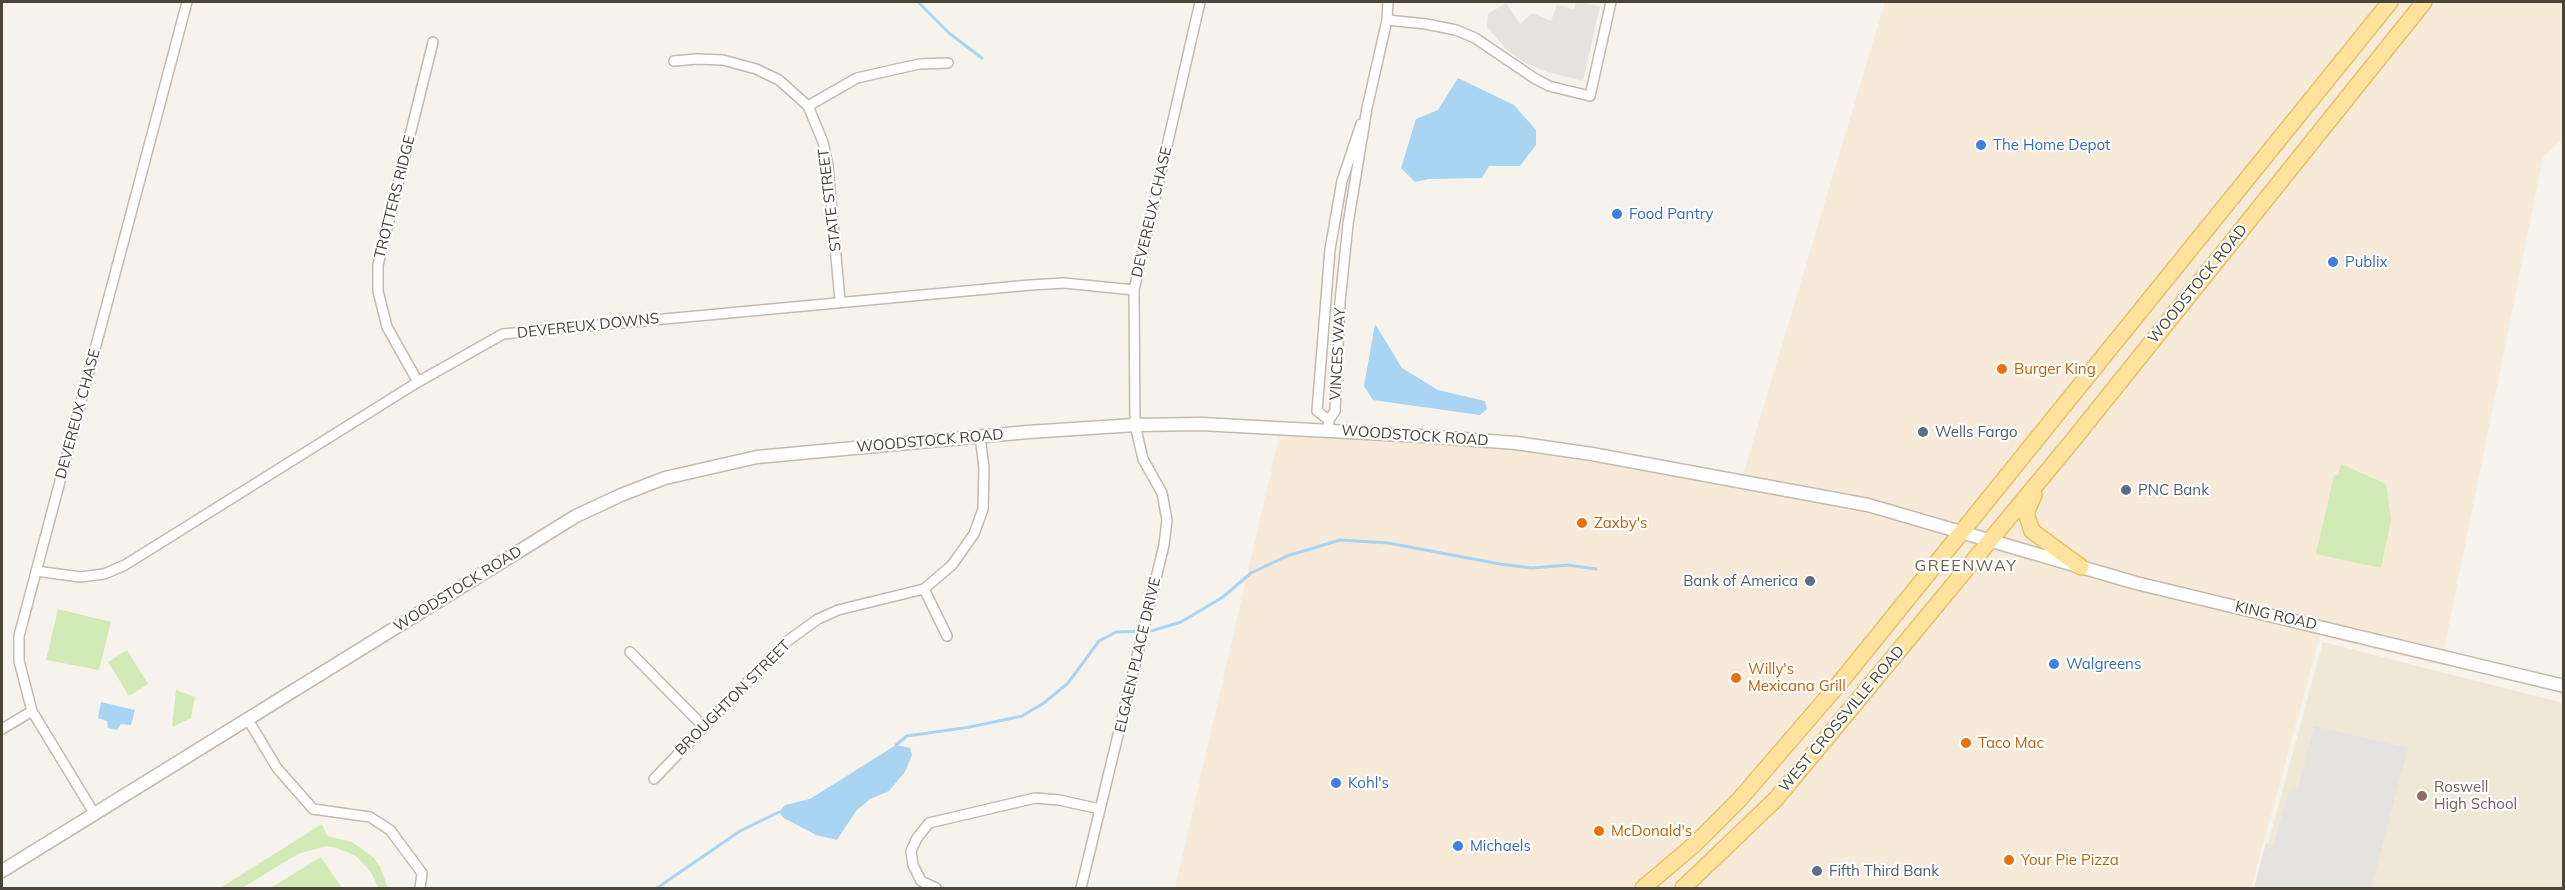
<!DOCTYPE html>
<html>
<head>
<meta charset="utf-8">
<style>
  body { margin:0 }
  #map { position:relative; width:2565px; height:890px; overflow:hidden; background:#f6f3ec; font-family:Mulish,sans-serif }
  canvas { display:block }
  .frame { position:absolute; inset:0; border:3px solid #4b4439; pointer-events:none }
</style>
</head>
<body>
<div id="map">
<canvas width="2565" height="890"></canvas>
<div class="frame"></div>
</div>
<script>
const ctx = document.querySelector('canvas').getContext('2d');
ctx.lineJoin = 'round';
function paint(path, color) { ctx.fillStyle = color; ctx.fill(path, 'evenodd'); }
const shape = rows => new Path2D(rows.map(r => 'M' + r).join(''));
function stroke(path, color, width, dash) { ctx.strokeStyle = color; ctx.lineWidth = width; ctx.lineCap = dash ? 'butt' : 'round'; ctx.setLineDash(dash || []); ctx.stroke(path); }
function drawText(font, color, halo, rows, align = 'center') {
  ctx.font = font + ' Mulish,sans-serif'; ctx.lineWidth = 4.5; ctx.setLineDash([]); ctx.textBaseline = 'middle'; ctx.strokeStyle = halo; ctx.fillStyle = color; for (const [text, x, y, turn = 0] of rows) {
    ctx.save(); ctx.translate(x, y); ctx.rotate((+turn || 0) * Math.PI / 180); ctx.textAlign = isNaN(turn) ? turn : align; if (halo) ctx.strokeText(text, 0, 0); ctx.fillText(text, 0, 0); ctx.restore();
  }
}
const commercial = shape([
  [1885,2,2563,2,2563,138,2543,157,2441,665,2320,636,2251,888,1175,888,1281,428,1422,435,1740,485]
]);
const education = shape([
  [2323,642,2563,703,2563,888,2256,888]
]);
const green = shape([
  [2341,464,2386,484,2391,520,2381,568,2316,554,2334,475,2338,476],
  [58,609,111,622,99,670,46,660],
  [127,650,148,684,129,696,108,662],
  [176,690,195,697,191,718,172,727],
  [322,824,327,836,352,842,373,857,380,867,388,888,378,888,371,872,356,856,337,848,327,846,298,854,242,888,220,888],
  [321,857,342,888,270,888]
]);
const parking = shape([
  [1576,2,1600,6,1583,81,1547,72,1523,62,1506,49,1487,27,1488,14,1506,3,1520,24,1532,13,1551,21,1557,5,1574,9],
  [2314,726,2408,748,2371,888,2254,888,2266,843,2274,845,2287,795,2299,785]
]);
const water = shape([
  [1458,78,1514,105,1536,130,1536,145,1520,166,1489,166,1482,178,1429,179,1415,182,1401,168,1416,119,1438,110],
  [1375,324,1402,368,1438,390,1485,401,1487,409,1480,415,1373,400,1364,386],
  [101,702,135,710,131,725,121,724,117,730,108,728,107,721,98,718],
  [896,745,910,748,912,755,905,772,889,791,870,799,856,811,837,840,816,835,784,818,779,812,785,805,810,799]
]);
const stream = shape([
  [918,2,949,33,982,58],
  [896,745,907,736,970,727,1022,716,1044,703,1068,683,1099,641,1116,632,1151,631,1181,622,1223,597,1251,573,1287,556,1340,540,1388,543,1500,564,1532,568,1568,565,1596,569],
  [657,888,740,831,779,812]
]);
const minor = shape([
  [1387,20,1426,24,1456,30,1475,38,1534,78,1549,86,1590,96,1611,2],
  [674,61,697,59,723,60,756,69,779,80,808,106,823,142,828,166,840,301],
  [808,106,857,78,919,64,948,63],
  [418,382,387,327,378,291,378,265,433,42],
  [1329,420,1317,411,1330,249,1342,181,1361,124],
  [1328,430,1329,420,1335,411,1340,302,1348,224,1367,108,1387,20,1388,2],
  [36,571,80,577,104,574,125,565,418,382,503,334,1030,285,1064,283,1134,290],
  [924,589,947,636],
  [630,652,703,726],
  [247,718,277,768,313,809,370,817,390,830,422,873,420,888],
  [2,729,32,711],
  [654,779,786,642,818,619,838,610,924,589,952,565,974,534,983,509,984,468,980,436],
  [94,813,32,711,19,661,19,636,187,2],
  [936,888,921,881,913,865,911,851,917,838,929,823,1035,798,1059,800,1100,809],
  [1081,888,1164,545,1167,520,1162,493,1143,459,1135,425,1134,290,1200,2]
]);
const tertiary = shape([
  [2,871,576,516,621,495,665,478,757,457,1028,432,1135,425,1201,424,1422,436,1516,443,1592,454,1868,505,2136,583,2564,686]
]);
const primary = shape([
  [2034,495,2026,513,2032,531,2081,567],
  [1643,888,1695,844,1739,800,1838,685,2390,2],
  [1683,888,1776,799,2074,439,2424,2]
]);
const markers = [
  [1981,145,6,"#3f7fe0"],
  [1617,214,6,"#3f7fe0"],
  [2333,262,6,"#3f7fe0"],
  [2002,369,6,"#e8710a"],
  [1923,432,6,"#5c6f8a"],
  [2126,490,6,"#5c6f8a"],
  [1582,523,6,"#e8710a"],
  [1810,581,6,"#5c6f8a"],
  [2054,664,6,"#3f7fe0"],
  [1736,678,6,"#e8710a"],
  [1966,743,6,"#e8710a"],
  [1336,783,6,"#3f7fe0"],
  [2422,796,6,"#8d6e63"],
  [1599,831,6,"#e8710a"],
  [1458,846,6,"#3f7fe0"],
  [2009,860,6,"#e8710a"],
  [1817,871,6,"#5c6f8a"]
];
const shopNames = [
  ["The Home Depot",1993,145],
  ["Food Pantry",1629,214],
  ["Publix",2345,262],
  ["Walgreens",2066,664],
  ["Kohl's",1348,783],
  ["Michaels",1470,846]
];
const streetNames = [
  ["TROTTERS RIDGE",395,197,-76],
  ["STATE STREET",830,200,-97],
  ["DEVEREUX CHASE",1152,212,-77],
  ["WOODSTOCK ROAD",2198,284,-51],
  ["DEVEREUX DOWNS",588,326,-6],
  ["VINCES WAY",1338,354,-87],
  ["DEVEREUX CHASE",78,414,-75],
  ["WOODSTOCK ROAD",1415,436,4],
  ["WOODSTOCK ROAD",930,441,-5],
  ["WOODSTOCK ROAD",458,589,-32],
  ["KING ROAD",2276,616,13],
  ["ELGAEN PLACE DRIVE",1138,655,-77],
  ["BROUGHTON STREET",733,698,-45],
  ["WEST CROSSVILLE ROAD",1842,719,-50]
];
const foodNames = [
  ["Burger King",2014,369],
  ["Zaxby's",1594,523],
  ["Willy's",1748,669],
  ["Mexicana Grill",1748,686],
  ["Taco Mac",1978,743],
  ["McDonald's",1611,831],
  ["Your Pie Pizza",2021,860]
];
const serviceNames = [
  ["Wells Fargo",1935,432],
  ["PNC Bank",2138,490],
  ["Bank of America",1798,581,"right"],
  ["Fifth Third Bank",1829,871]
];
const educationNames = [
  ["Roswell",2434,787],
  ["High School",2434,804]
];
const neighbourhoodNames = [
  ["GREENWAY",1966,566]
];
paint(commercial, '#f7ead8');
paint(education, '#efe8d6');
paint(green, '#d2eab5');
paint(parking, '#e5e3e0');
paint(water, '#a9d4f2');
stroke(stream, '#a9d4f2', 3);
stroke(minor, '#c2bbae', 12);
stroke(tertiary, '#c2bbae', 15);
stroke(primary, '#e6c16a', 18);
stroke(minor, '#fff', 9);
stroke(tertiary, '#fff', 12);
stroke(primary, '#ffe39c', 15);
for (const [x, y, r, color] of markers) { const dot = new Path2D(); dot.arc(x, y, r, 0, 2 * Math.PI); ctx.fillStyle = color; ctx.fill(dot); stroke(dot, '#fff', 2); }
drawText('15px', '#366cbe', '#fff', shopNames, 'left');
drawText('15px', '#4b4439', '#fff', streetNames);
drawText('15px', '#c56008', '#fff', foodNames, 'left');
drawText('15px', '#4e5e75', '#fff', serviceNames, 'left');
drawText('15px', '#785e54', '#fff', educationNames, 'left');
ctx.letterSpacing = '1.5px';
drawText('16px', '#6e6250', '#fff', neighbourhoodNames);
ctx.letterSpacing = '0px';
</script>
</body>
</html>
